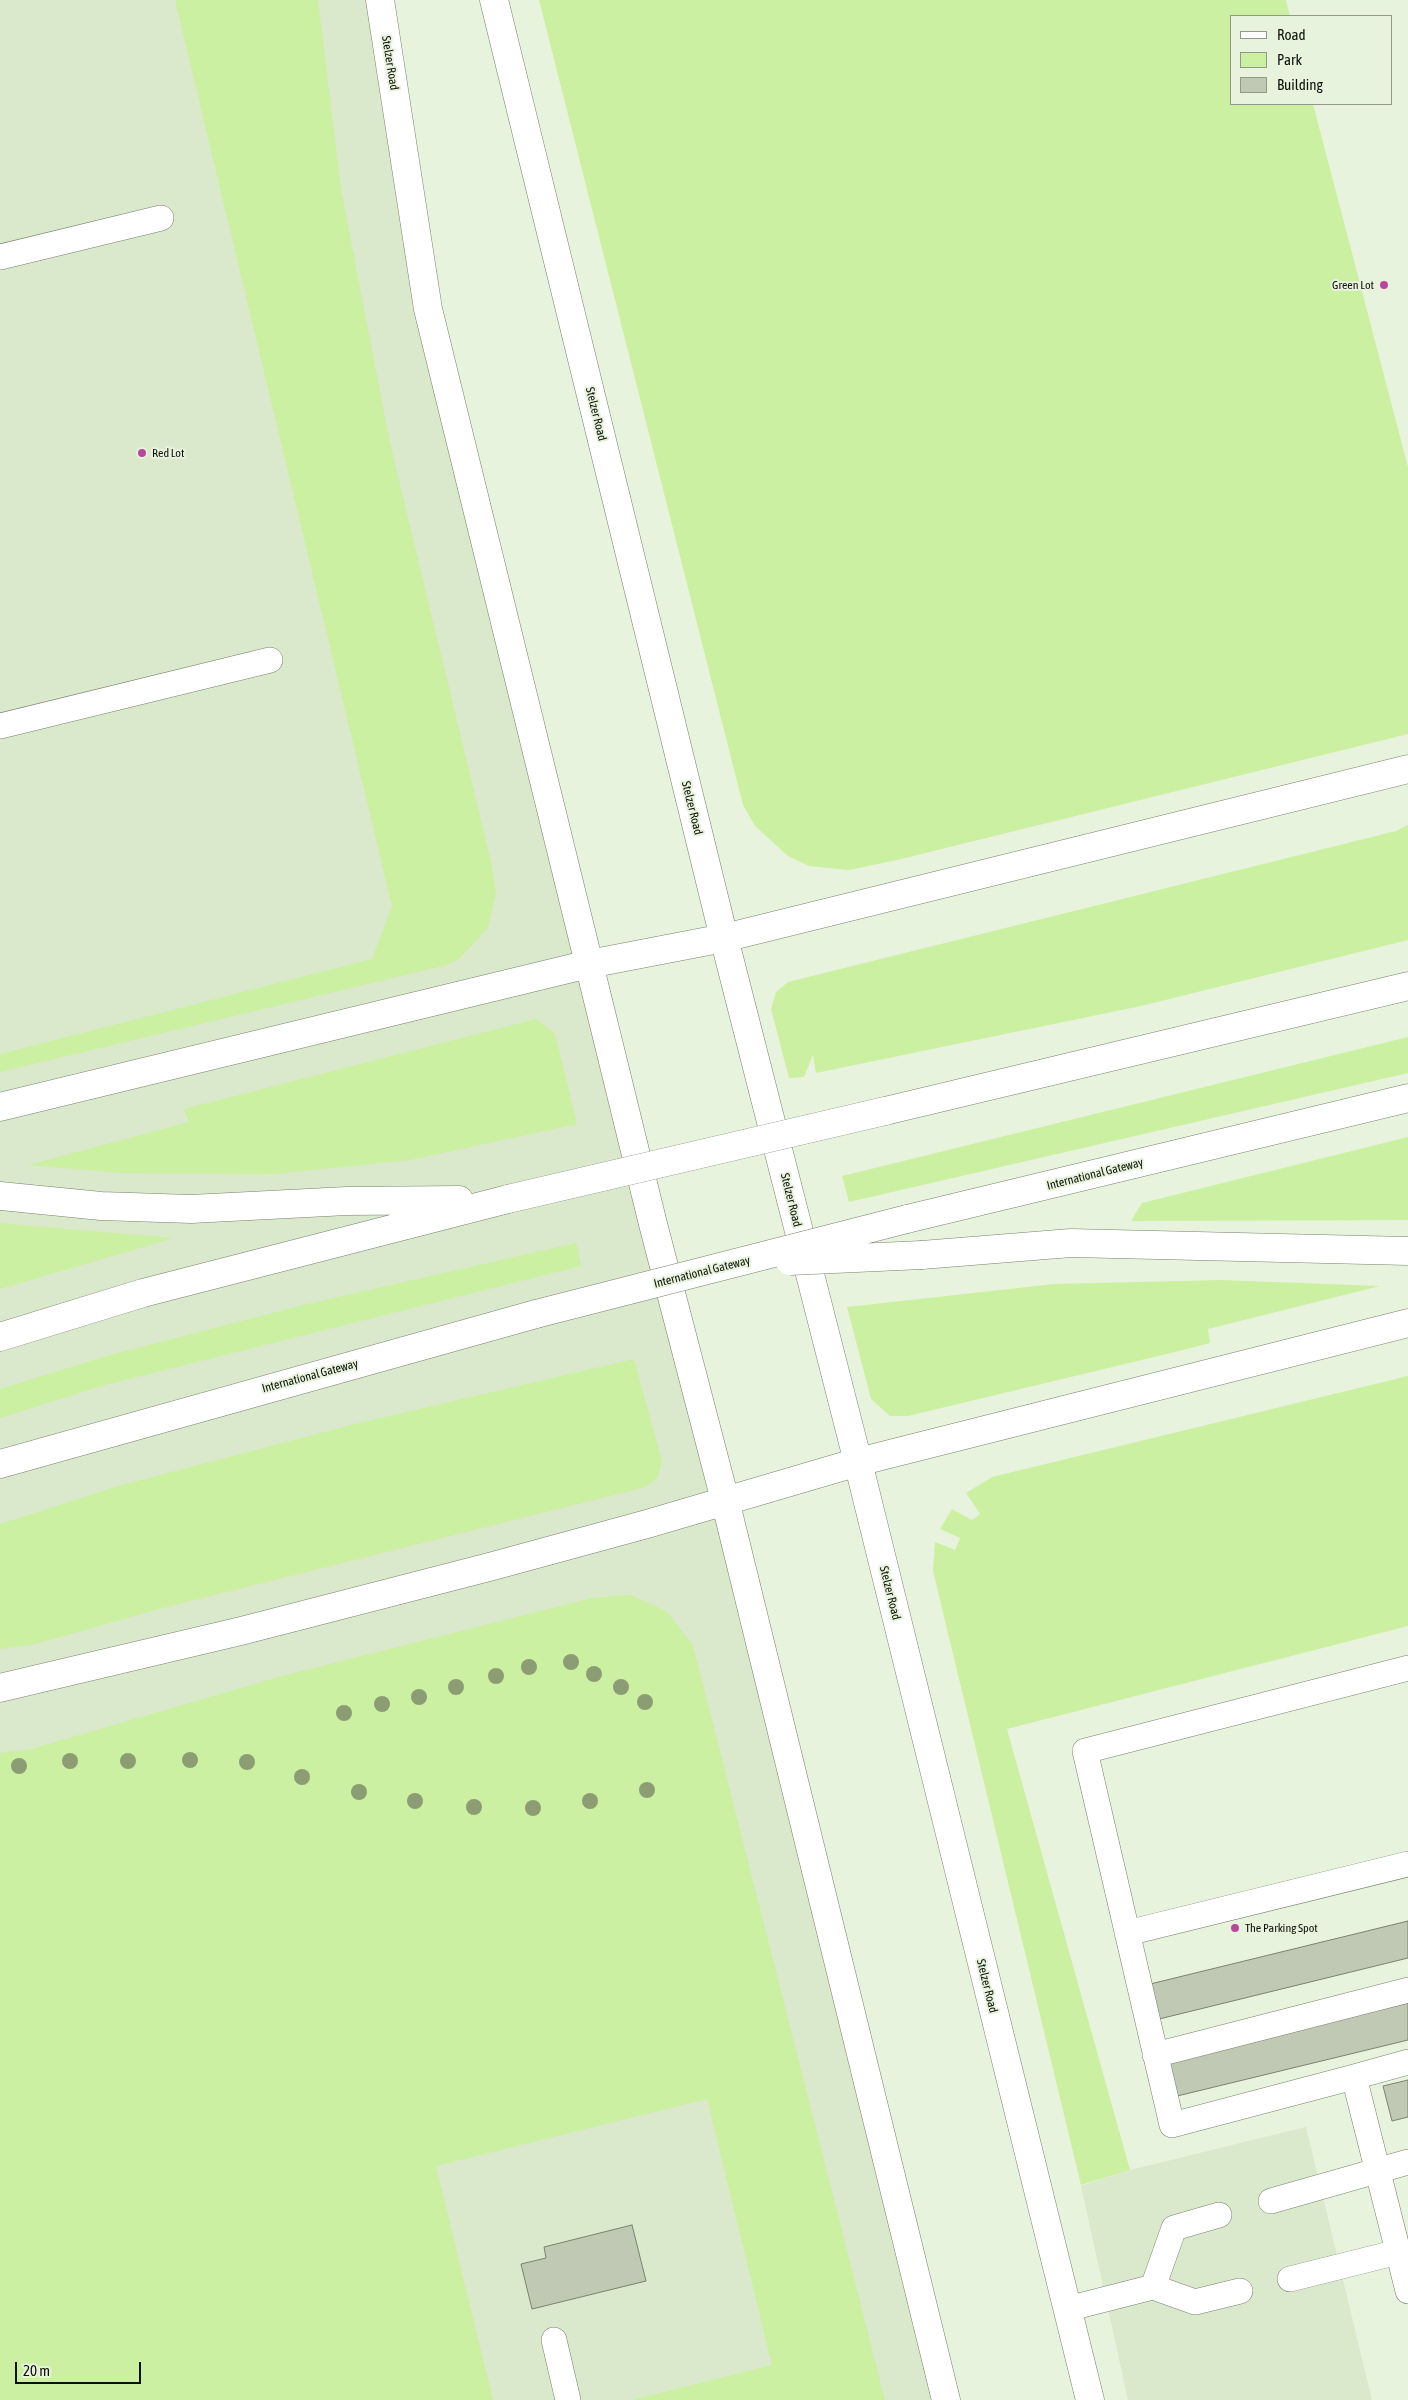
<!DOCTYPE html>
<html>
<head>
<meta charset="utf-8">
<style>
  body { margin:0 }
  #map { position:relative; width:1408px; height:2400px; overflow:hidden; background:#e8f3dd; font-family:"Asap Condensed",sans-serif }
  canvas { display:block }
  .legend { position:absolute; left:1230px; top:15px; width:162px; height:90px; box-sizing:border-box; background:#e8f3dd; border:1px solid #919989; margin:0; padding:6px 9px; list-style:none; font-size:15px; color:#0e110a }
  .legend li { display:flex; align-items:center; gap:10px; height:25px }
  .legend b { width:25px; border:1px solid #919989 }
  .scale { position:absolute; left:15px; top:2362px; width:126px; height:22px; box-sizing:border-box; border:2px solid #0e110a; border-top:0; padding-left:6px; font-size:15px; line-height:18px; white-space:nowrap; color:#0e110a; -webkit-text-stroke:4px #e8f3dd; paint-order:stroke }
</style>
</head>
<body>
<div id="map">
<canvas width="1408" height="2400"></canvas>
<ul class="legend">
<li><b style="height:6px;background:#fff"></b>Road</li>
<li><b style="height:14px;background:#ccf0a1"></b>Park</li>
<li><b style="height:14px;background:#bfc9b4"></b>Building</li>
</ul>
<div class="scale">20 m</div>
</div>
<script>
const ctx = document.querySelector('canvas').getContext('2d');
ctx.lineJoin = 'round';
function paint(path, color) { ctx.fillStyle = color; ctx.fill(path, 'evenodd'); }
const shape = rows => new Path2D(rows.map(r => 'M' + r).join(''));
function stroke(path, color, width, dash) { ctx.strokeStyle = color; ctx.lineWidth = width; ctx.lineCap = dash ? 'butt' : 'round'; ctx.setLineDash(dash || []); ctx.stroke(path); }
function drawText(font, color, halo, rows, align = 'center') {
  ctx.font = font + ' "Asap Condensed",sans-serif'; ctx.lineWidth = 4; ctx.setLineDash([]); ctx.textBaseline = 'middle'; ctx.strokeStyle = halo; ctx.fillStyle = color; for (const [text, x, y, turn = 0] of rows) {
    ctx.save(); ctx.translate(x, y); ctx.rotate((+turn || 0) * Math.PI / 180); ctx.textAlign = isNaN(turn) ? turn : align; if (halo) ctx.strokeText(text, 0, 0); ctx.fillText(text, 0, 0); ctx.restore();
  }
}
const built = shape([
  [0,0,380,0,428,309,946,2400,0,2400],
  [1306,2127,1372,2400,1128,2400,1081,2186,1130,2170]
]);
const green = shape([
  [175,0,318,0,341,189,390,443,492,866,496,893,488,928,460,958,447,965,0,1072,0,1054,372,959,392,906],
  [539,0,1286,0,1290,16,1232,16,1232,104,1313,104,1408,467,1408,734,897,860,849,870,809,866,788,856,755,826,743,805],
  [1408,825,1408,940,1141,1006,816,1073,813,1055,804,1077,789,1078,771,1009,776,992,788,982,1396,831],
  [536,1019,555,1034,577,1124,410,1160,275,1174,121,1173,28,1165,189,1122,184,1109],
  [1408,1037,1408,1073,849,1202,842,1176],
  [1408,1137,1408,1220,1131,1221,1142,1203],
  [0,1223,21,1225,174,1238,0,1289],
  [576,1243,581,1266,105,1385,0,1418,0,1389,110,1355,307,1304],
  [1221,1280,1380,1286,1208,1329,1210,1343,1175,1352,908,1416,890,1416,871,1399,847,1307,1054,1284],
  [634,1359,662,1462,657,1478,646,1487,159,1609,36,1644,0,1649,0,1524,118,1486,355,1424],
  [1408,1376,1408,1626,1007,1729,1130,2170,1081,2185,933,1571,935,1542,955,1550,960,1538,940,1529,952,1509,972,1520,980,1514,966,1493,992,1477],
  [631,1595,666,1611,693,1645,885,2400,632,2400,772,2365,707,2099,436,2166,493,2400,0,2400,0,1753,31,1749,282,1676,592,1598]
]);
const building = shape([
  [1408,1921,1408,1958,1151,2021,1142,1986,1408,1921],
  [1408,2003,1408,2040,1169,2098,1160,2063,1408,2003],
  [1408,2080,1408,2117,1392,2121,1383,2086,1408,2080],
  [632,2225,646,2281,532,2309,521,2264,546,2258,544,2247,632,2225]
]);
const service = shape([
  [0,257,161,218],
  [0,726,270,660],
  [1408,1668,1085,1751,1172,2125,1354,2077,1408,2291],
  [1127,1933,1408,1864],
  [1155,2055,1408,1990],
  [1354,2077,1408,2062],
  [1271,2201,1408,2162],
  [1290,2279,1398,2252],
  [1153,2287,1174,2228,1219,2215],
  [1067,2309,1153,2287,1195,2302,1240,2291],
  [554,2340,568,2400]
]);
const primary = shape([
  [380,0,428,309,653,1224,725,1500,946,2400],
  [494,0,724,938,858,1462,1090,2400],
  [0,1107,589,964,724,938],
  [0,1688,241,1631,493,1566,647,1524,858,1462]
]);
const motorway = shape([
  [724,938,1408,769],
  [885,1111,1408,986],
  [0,1196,101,1206,191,1209,347,1201,459,1200],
  [907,1219,1408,1098],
  [922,1255,1071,1243,1408,1251],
  [0,1337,143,1293,508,1199],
  [858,1462,1408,1323],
  [0,1464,536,1314]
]);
const motorwayBridge = shape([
  [508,1199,885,1111],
  [790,1261,922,1255],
  [536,1314,907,1219]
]);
const trees = [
  [571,1662],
  [529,1667],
  [594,1674],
  [496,1676],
  [456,1687],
  [621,1687],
  [419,1697],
  [645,1702],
  [382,1704],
  [344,1713],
  [190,1760],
  [70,1761],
  [128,1761],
  [247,1762],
  [19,1766],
  [302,1777],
  [647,1790],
  [359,1792],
  [415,1801],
  [590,1801],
  [474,1807],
  [533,1808]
];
const markers = [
  [1384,285,5,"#ba469e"],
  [142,453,5,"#ba469e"],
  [1235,1928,5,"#ba469e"]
];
const streetNames = [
  ["Stelzer Road",390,63,81],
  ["Stelzer Road",596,414,76],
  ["Stelzer Road",692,808,76],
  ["International Gateway",1095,1174,-14],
  ["Stelzer Road",791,1200,76],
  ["International Gateway",702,1272,-14],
  ["International Gateway",310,1376,-15],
  ["Stelzer Road",890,1593,76],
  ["Stelzer Road",987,1986,76]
];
const poiNames = [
  ["Green Lot",1374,285,"right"],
  ["Red Lot",152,453],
  ["The Parking Spot",1245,1928]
];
paint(built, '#dae8cb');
paint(green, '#ccf0a1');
paint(building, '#bfc9b4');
stroke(building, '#79836f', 1);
stroke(service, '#78826e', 26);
stroke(primary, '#78826e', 29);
stroke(motorway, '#78826e', 29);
stroke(service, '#fff', 25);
stroke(primary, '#fff', 28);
stroke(motorway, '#fff', 28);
stroke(motorwayBridge, '#78826e', 29, []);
stroke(motorwayBridge, '#fff', 28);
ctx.fillStyle = '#8c9d74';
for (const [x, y] of trees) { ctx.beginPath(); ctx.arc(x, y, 8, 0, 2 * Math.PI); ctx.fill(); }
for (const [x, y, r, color] of markers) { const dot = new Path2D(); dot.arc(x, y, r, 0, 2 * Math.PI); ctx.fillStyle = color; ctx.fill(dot); stroke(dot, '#e8f3dd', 2); }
drawText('12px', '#0e110a', '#e8f3dd', streetNames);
drawText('12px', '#0e110a', '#e8f3dd', poiNames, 'left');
</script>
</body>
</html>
